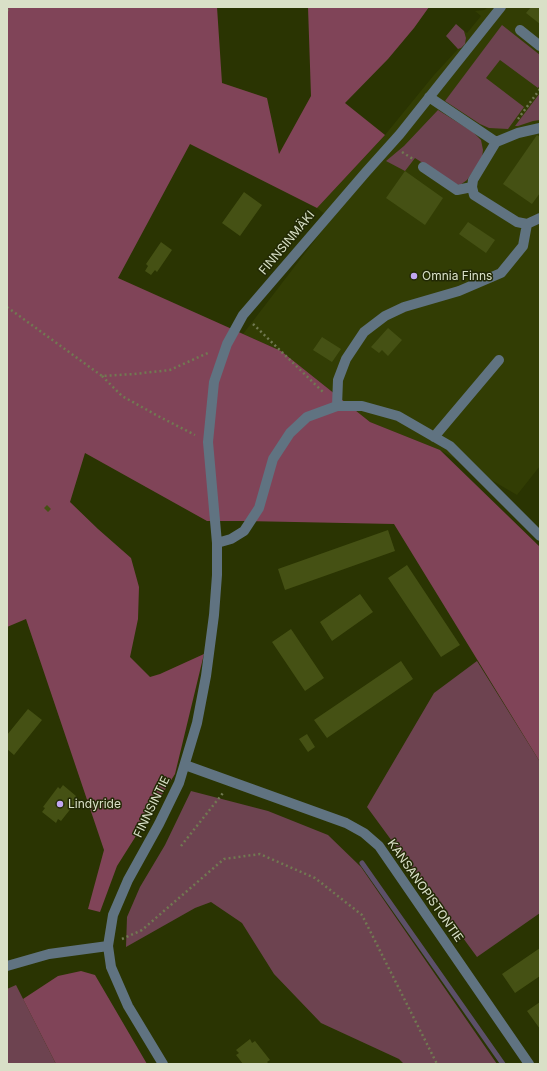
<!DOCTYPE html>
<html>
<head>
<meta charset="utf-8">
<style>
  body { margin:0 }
  #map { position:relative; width:547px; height:1071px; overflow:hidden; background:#2a3402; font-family:Inter,sans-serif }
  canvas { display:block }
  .frame { position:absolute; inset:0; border:8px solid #d9e0c7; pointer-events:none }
</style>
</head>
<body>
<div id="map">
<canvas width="547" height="1071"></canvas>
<div class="frame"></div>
</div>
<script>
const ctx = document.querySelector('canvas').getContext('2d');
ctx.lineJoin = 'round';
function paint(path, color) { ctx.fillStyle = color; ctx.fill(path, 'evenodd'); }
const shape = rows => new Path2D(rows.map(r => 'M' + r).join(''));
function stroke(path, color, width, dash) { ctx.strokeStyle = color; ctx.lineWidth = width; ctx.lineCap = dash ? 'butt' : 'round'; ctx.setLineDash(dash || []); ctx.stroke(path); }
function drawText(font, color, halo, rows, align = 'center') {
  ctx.font = font + ' Inter,sans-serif'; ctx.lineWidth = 3; ctx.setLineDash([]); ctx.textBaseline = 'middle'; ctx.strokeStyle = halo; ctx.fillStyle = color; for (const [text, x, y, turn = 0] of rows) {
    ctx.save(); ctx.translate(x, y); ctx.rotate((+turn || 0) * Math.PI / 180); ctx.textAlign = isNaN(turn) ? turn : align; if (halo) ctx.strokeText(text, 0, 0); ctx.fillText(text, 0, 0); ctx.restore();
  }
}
const built = shape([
  [489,7,540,7,540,466,517,495,440,450,370,422,281,351,243,334,331,219,317,208,385,135,434,75,458,49,462,48,466,38,464,31,467,33,481,16,475,11,484,10]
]);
const green = shape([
  [456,24,464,31,466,38,465,44,461,48,458,49,446,36],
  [502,25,540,55,540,85,538,88,500,60,486,78,524,107,508,129,489,128,480,124,445,101],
  [540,93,540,120,533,121,518,126,515,126],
  [438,110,473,132,481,140,483,150,482,158,467,180,460,185,455,184,415,158,405,171,386,161,404,146],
  [477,661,540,762,540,913,477,957,367,807,434,693],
  [191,791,268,811,328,835,361,867,497,1064,404,1064,399,1059,321,1023,274,974,242,923,211,902,195,908,126,947,127,917,140,887,165,845],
  [16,985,56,1064,7,1064,7,989]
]);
const forest = shape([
  [7,7,217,7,222,83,267,98,279,154,311,96,308,7,429,7,414,28,388,59,345,103,385,135,317,208,190,144,118,278,281,351,370,422,440,450,540,547,540,762,394,524,245,521,207,521,85,453,70,502,98,529,131,558,139,587,138,619,130,657,150,677,160,674,204,654,175,774,117,866,100,912,88,909,104,850,26,619,7,627],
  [81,971,95,975,147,1064,56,1064,23,999,58,976]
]);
const stream = shape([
  [362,863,503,1064]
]);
const building = shape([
  [531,7,540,7,540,24,526,13],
  [537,135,540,137,540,193,532,204,503,184],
  [405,171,443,198,425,225,386,198],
  [244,192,262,205,240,236,222,223],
  [468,222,495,240,486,253,459,234],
  [161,242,172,250,157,272,155,270,151,275,145,271,148,266,146,264],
  [388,328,402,340,388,356,382,350,379,353,371,347],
  [322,337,341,349,332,362,313,350],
  [47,505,51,509,48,512,44,508],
  [388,530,395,551,285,590,278,569],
  [407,565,460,645,441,657,388,578],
  [360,594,373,612,332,641,320,622],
  [291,629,324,678,305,691,272,642],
  [401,661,413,679,327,738,314,720],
  [28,709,42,720,14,755,7,749,7,735],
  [307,734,315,747,308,752,299,739],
  [63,785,76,796,73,800,76,802,61,821,58,819,56,823,42,812,45,808,43,807,58,787,60,789],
  [540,948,540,976,515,993,502,974],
  [540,1002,540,1029,527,1011],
  [250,1039,252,1043,255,1041,270,1060,267,1062,269,1064,243,1064,236,1055,239,1053,236,1050]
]);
const path = shape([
  [7,11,9,7],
  [518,119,540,89],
  [402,152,413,159],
  [7,307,102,376,134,374,170,370,210,352],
  [253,324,324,393],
  [102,376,122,396,158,416,195,435],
  [181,846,223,793],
  [122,939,142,930,224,859,260,854,315,878,362,915,437,1064]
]);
const minor = shape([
  [520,30,540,46],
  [429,97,496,142,518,133,540,128],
  [496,142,473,180,472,187,474,195,517,222,527,224,540,218],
  [423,167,457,190,472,187],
  [337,406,338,380,346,359,364,332,385,316,404,307,459,291,501,273,523,246,527,224],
  [434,437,499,360],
  [217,543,231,539,244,531,259,508,273,459,290,433,307,417,337,406,362,406,398,416,450,446,540,536],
  [185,765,346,823,364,833,379,846,529,1064],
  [7,966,49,954,108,946],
  [163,1064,128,1006,111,967,108,946,113,915,128,880,159,824,179,783,197,723,206,676,214,615,217,575,217,543,208,442,214,382,227,344,243,315,366,172,400,134,501,7]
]);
const markers = [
  [414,276,4,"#c2a7f2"],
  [60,804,4,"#c2a7f2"]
];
const streetNames = [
  ["FINNSINMÄKI",287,243,-50],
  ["FINNSINTIE",152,807,-64],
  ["KANSANOPISTONTIE",425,891,55]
];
const poiNames = [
  ["Omnia Finns",422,276],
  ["Lindyride",68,804]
];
paint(built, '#323d04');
paint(green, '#6d4350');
paint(forest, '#804458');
stroke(stream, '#5c5069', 5);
paint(building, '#455114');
stroke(path, '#717952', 2.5, [2, 3]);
stroke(minor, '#607381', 10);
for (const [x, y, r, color] of markers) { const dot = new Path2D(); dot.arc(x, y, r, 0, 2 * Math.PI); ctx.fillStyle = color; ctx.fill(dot); stroke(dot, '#222905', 1.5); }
drawText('12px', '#d9e0c7', '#222905', streetNames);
drawText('12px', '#d9e0c7', '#222905', poiNames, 'left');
</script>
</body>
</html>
